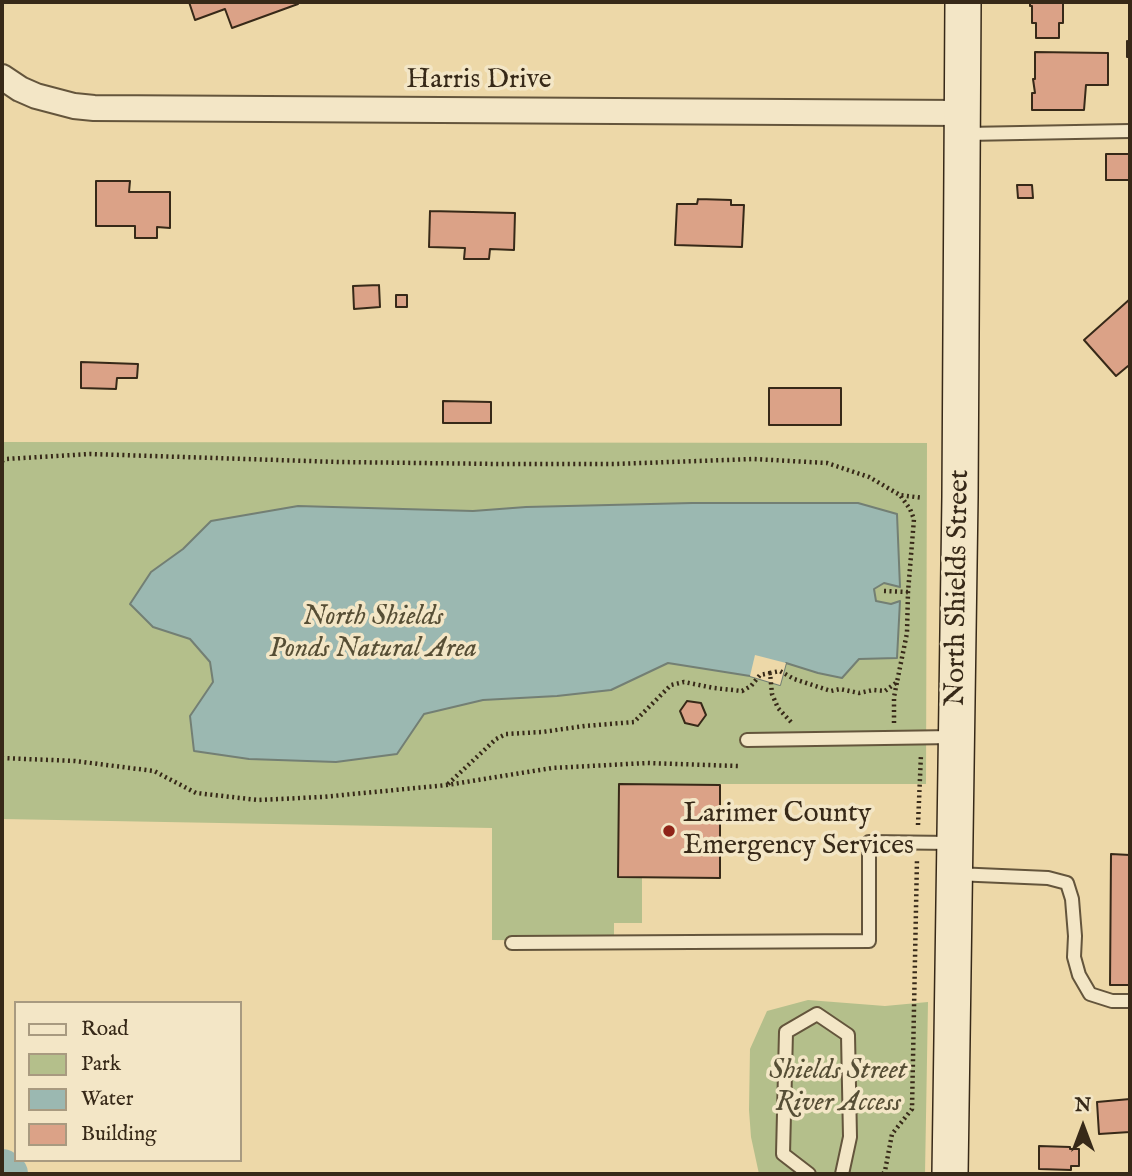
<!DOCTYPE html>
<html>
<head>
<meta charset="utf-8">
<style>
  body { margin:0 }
  #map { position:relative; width:1132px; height:1176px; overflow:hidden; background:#edd8a8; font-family:"IM FELL English",serif }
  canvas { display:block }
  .frame { position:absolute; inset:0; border:4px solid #372918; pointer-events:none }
  .legend { position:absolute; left:14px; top:1001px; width:228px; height:161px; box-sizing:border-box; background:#f3e6c6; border:2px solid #a89a80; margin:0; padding:9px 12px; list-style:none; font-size:21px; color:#372918 }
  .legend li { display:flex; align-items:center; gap:14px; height:35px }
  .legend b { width:35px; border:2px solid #a89a80 }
  .north { position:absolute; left:1048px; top:1092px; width:70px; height:70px; -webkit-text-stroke:5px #f3e6c6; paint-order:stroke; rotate:0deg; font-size:19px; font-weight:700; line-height:28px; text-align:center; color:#372918 }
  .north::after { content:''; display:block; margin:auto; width:24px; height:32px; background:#372918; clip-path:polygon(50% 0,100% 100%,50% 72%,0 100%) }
</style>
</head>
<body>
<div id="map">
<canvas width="1132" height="1176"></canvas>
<div class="frame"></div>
<ul class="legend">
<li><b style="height:9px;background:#f3e6c6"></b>Road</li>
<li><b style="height:19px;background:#b4bf8b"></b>Park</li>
<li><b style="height:19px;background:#9bb8b1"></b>Water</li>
<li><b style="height:19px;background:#dba287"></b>Building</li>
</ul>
<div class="north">N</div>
</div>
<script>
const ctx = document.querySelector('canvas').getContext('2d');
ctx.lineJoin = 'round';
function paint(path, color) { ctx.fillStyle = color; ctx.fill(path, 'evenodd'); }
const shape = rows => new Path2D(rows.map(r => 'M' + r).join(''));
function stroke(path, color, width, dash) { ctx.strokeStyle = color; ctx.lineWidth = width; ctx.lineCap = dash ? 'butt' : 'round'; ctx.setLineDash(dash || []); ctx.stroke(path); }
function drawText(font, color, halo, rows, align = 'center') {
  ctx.font = font + ' "IM FELL English",serif'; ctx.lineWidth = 7; ctx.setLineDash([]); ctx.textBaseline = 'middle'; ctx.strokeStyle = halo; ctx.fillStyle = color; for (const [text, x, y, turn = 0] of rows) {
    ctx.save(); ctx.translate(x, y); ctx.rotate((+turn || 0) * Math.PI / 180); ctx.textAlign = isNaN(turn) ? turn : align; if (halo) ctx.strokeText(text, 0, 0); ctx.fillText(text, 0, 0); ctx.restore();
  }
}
const green = shape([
  [2,442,927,443,926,784,619,784,618,877,642,878,642,923,614,923,614,941,492,940,492,828,2,819],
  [808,1000,885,1006,928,1002,925,1174,759,1174,751,1137,749,1110,750,1049,767,1011]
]);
const water = shape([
  [692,503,858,503,897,514,900,587,884,583,874,589,876,601,891,604,900,601,897,658,859,659,842,678,818,673,786,663,780,685,750,676,668,663,611,690,557,696,483,700,424,714,397,754,336,762,249,759,194,751,190,716,213,682,210,662,190,639,153,627,130,604,151,572,183,549,211,521,298,506,473,511,526,507,692,503]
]);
const pier = shape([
  [755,655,786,663,780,685,750,676]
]);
const river = shape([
  [2,1170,7,1174]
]);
const building = shape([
  [189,2,297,2,298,4,232,28,225,9,195,20,189,2],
  [1030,2,1063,2,1063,23,1059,23,1059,38,1036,38,1036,23,1032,23,1032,6,1030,6,1030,2],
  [1127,41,1130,42,1130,57,1127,57,1127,41],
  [1035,52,1108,53,1108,85,1086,85,1084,110,1032,110,1032,93,1035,93,1033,79,1035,79,1035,52],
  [1106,154,1130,154,1130,180,1106,180,1106,154],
  [96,181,130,181,129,192,170,192,170,228,157,227,157,238,135,238,135,226,96,226,96,181],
  [1017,185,1032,185,1033,198,1018,198,1017,185],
  [698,199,731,200,731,205,744,205,742,247,675,245,677,204,697,204,698,199],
  [430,211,515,213,514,250,490,249,489,259,464,259,465,248,429,247,430,211],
  [379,285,380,307,354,309,353,286,379,285],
  [396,295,407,295,407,307,396,307,396,295],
  [1130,299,1130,369,1128,366,1116,376,1084,340,1130,299],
  [81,362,138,364,137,378,117,378,116,389,81,388,81,362],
  [769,388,841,388,841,425,769,425,769,388],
  [443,401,491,402,491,423,443,423,443,401],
  [687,701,701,703,706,715,698,726,685,723,680,711,687,701],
  [619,784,720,785,720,878,618,877,619,784],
  [1111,854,1130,855,1130,985,1110,985,1111,854],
  [1130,1099,1130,1132,1099,1134,1097,1102,1130,1099],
  [1039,1146,1070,1147,1070,1149,1079,1149,1079,1166,1071,1166,1071,1170,1039,1169,1039,1146]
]);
const path = shape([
  [2,461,6,459,90,454,339,462,499,464,614,464,754,459,827,463,869,477,900,495,923,498],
  [884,591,908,592],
  [791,722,778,708,772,694,770,673,780,671,794,679,831,691,840,689,859,693,873,690,885,691,897,682,907,633,908,592,914,519,910,509,900,495],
  [894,723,894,697,897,682],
  [2,758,75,761,154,771,196,793,258,800,322,797,447,785,552,768,647,763,738,766],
  [448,784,496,739,506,734,542,732,585,726,634,722,671,685,684,682,714,688,742,691,751,686,760,675,770,673],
  [918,825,921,754],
  [883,1174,885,1171,892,1134,912,1109,917,859]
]);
const lane = shape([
  [966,134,1130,131],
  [747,740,953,737],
  [955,874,1048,878,1067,883,1072,899,1075,936,1074,957,1079,975,1090,994,1112,1001,1130,1001],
  [512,943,869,941,869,842,951,843],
  [809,1174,783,1154,786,1032,817,1014,848,1035,850,1137,842,1174]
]);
const street = shape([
  [2,77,20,89,36,96,74,106,94,108,962,113]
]);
const secondary = shape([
  [950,1174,960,497,963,2]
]);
const markers = [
  [669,831,7,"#8f2418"]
];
const streetNames = [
  ["Harris Drive",479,81],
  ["North Shields Street",959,588,-89]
];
const parkNames = [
  ["North Shields",373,618],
  ["Ponds Natural Area",373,650],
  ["Shields Street",838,1072],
  ["River Access",838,1104]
];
const poiNames = [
  ["Larimer County",683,815],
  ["Emergency Services",683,847]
];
paint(green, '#b4bf8b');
paint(water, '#9bb8b1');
stroke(water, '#737f74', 2);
paint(pier, '#edd8a8');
stroke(river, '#9bb8b1', 42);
paint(building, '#dba287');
stroke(building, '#372918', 2);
stroke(lane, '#64553c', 16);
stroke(street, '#64553c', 28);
stroke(secondary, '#372918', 38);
stroke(path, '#372918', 4.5, [2, 3.5]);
stroke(lane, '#f3e6c6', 12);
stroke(street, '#f3e6c6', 24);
stroke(secondary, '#f3e6c6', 35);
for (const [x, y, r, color] of markers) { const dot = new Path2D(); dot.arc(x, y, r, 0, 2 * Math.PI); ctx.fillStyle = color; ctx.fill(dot); stroke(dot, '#f3e6c6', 2.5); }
drawText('28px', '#372918', '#f3e6c6', streetNames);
drawText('italic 28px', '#564e35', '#f3e6c6', parkNames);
drawText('28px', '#372918', '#f3e6c6', poiNames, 'left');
</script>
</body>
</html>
